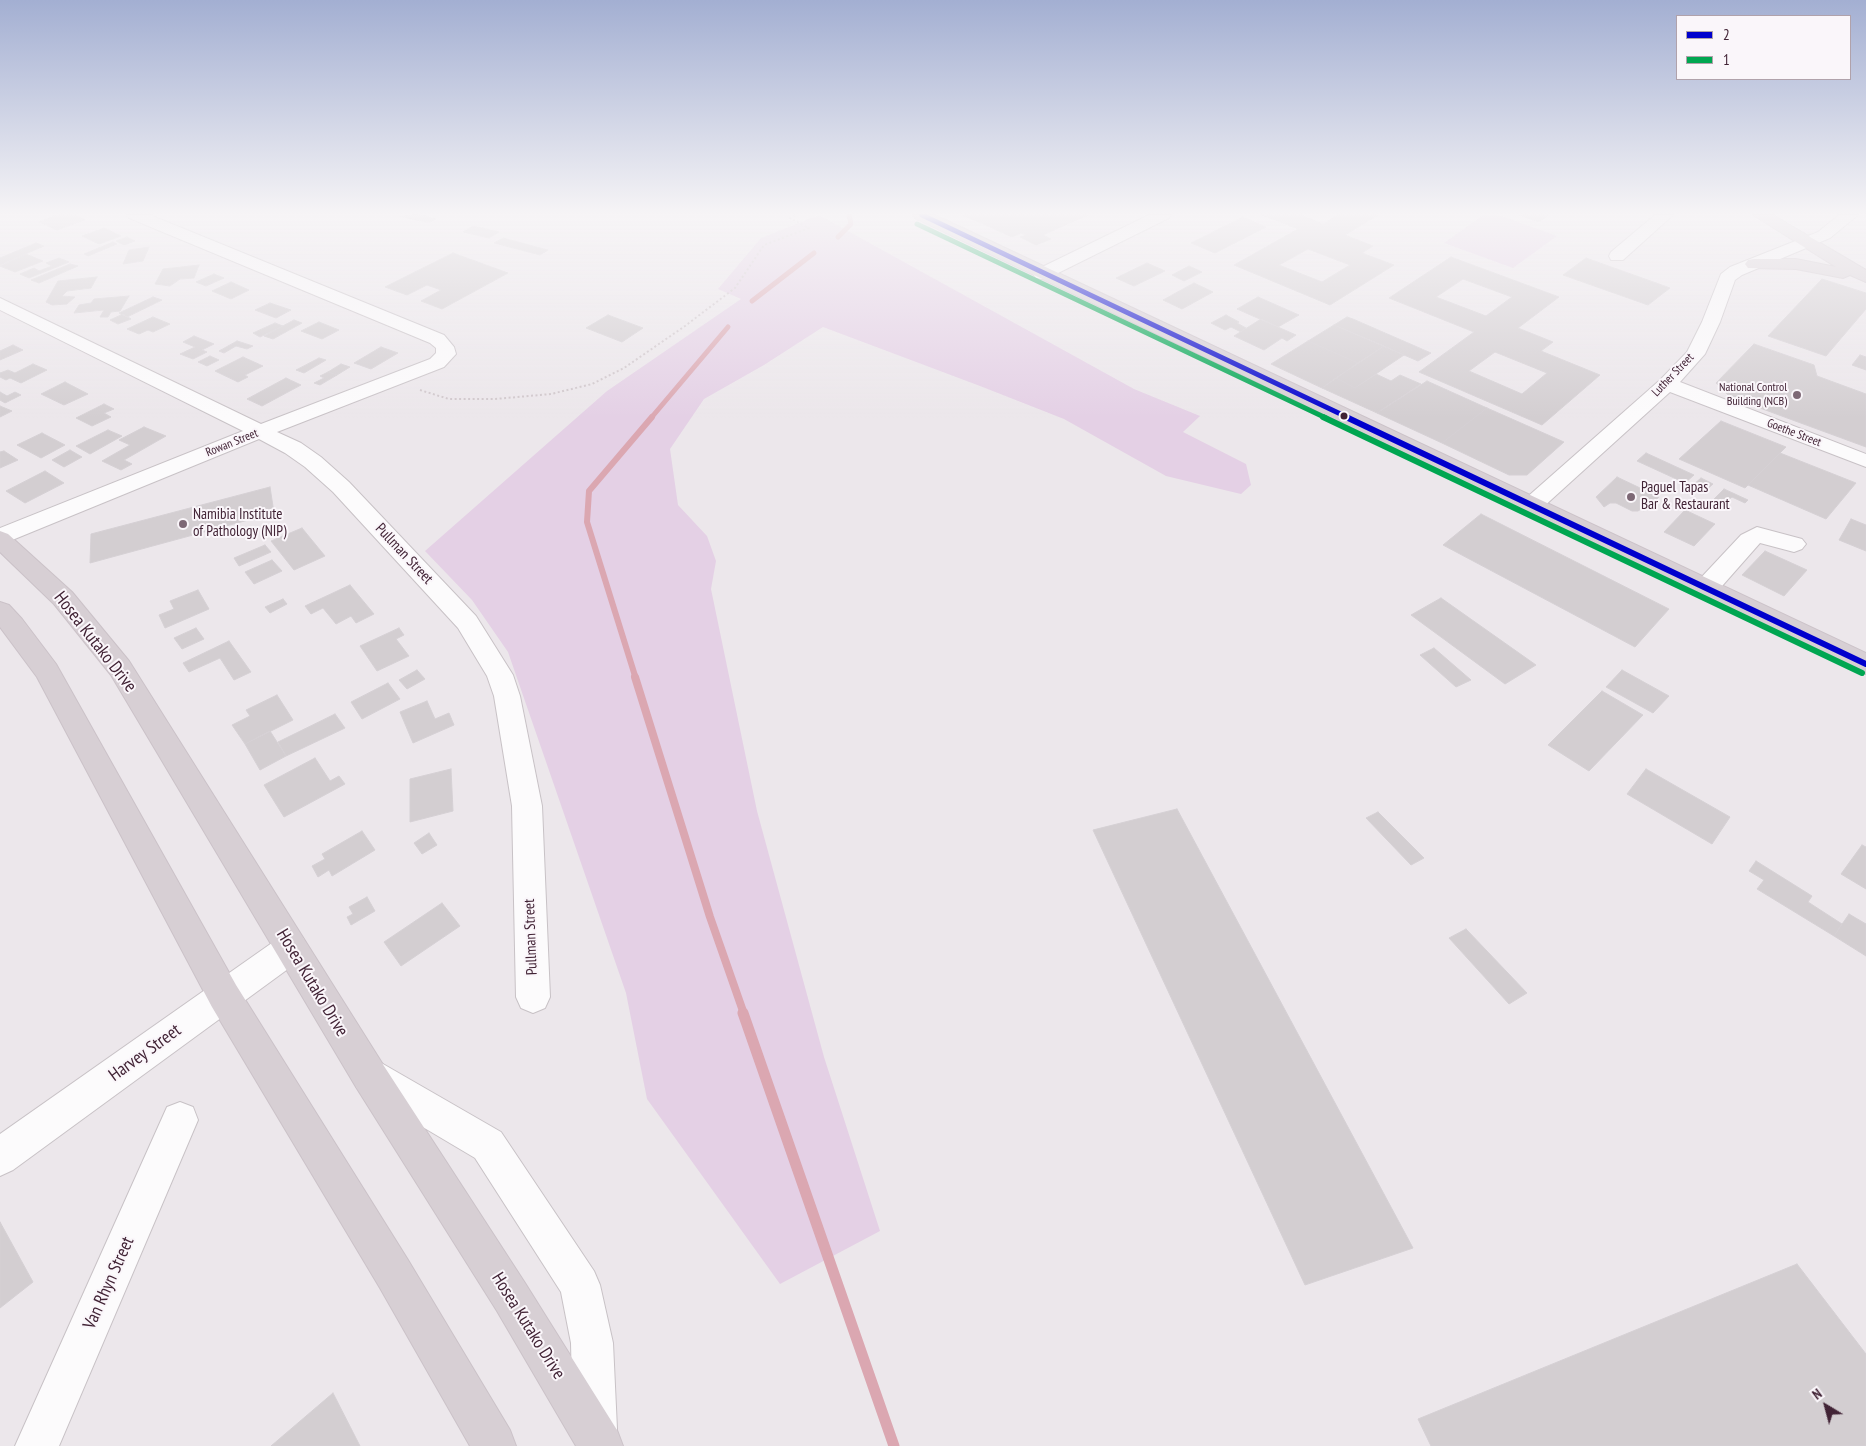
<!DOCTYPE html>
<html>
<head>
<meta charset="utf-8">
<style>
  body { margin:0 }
  #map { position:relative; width:1866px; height:1446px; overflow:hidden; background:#ece7eb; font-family:"PT Sans Narrow",sans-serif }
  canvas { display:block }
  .legend { position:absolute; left:1676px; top:15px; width:175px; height:65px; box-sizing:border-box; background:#faf6fa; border:1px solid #b0a2ab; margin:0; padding:6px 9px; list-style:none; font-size:15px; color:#412335 }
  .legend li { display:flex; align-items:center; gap:10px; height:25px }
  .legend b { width:25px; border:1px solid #b0a2ab }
  .north { position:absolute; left:1801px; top:1381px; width:50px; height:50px; -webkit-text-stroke:4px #faf6fa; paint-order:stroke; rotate:323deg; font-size:14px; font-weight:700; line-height:20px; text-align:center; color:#412335 }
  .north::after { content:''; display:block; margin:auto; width:18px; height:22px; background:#412335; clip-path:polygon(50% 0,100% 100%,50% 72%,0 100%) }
</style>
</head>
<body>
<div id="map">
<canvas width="1866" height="1446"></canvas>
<ul class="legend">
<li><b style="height:6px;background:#0000cd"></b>2</li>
<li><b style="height:6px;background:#00a651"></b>1</li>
</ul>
<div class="north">N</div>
</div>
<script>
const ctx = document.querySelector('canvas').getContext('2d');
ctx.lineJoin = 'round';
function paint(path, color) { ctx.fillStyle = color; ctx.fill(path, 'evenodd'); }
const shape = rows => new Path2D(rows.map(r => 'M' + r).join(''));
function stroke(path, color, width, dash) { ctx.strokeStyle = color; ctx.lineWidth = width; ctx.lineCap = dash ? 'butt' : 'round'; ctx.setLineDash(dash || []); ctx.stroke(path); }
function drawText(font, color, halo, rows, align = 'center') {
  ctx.font = font + ' "PT Sans Narrow",sans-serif'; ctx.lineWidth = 4; ctx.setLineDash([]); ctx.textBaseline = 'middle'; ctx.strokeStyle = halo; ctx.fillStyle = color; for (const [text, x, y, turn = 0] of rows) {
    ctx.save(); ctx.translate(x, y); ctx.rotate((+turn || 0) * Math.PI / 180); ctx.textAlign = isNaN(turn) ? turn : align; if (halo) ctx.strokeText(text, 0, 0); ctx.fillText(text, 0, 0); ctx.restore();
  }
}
const green = shape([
  [819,215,1134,389,1200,416,1183,432,1246,464,1251,485,1241,494,1166,476,1064,419,980,386,823,327,764,365,704,399,670,449,678,505,707,536,716,561,711,589,757,811,824,1057,880,1231,780,1284,647,1099,626,993,508,652,472,600,425,551,607,391,741,299,718,289,761,238],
  [1483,215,1499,215,1557,236,1513,268,1444,243]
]);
const streamFar3 = shape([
  [838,237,851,224,849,215],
  [752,301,814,253],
  [651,418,728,327]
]);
const streamFar2 = shape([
  [636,679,587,522,589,491,652,417]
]);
const streamFar1 = shape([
  [635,677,710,917,744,1014]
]);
const stream = shape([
  [743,1013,894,1446]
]);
const building = shape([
  [57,215,75,215,85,220,57,230,39,222,57,215],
  [422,215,436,219,429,223,399,216,422,215],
  [963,215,1088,215,1043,235,1051,239,1036,245,1020,237,1026,235,1021,233,1012,237,963,215],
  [1262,215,1301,215,1323,224,1338,215,1378,215,1345,235,1373,246,1362,253,1394,265,1330,305,1234,265,1298,229,1262,215],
  [1308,249,1350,265,1322,282,1279,265,1308,249],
  [1519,215,1549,215,1539,222,1519,215],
  [1243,217,1266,227,1215,253,1191,243,1243,217],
  [473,226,499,232,489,238,463,232,473,226],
  [104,228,121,236,99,244,82,236,104,228],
  [127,237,135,241,124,245,116,241,127,237],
  [503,238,548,250,540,255,494,243,503,238],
  [113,242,117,244,88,256,84,254,113,242],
  [36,243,44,246,0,265,0,258,36,243],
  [149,247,143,261,123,264,129,250,149,247],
  [453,253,508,273,442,309,421,301,441,290,427,285,407,295,385,287,453,253],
  [26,254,43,261,15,272,0,266,26,254],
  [1451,257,1559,297,1518,328,1553,342,1541,351,1600,375,1542,425,1419,372,1474,332,1389,298,1451,257],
  [1463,279,1512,297,1486,316,1436,297,1463,279],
  [1495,352,1547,373,1522,394,1469,371,1495,352],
  [59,258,69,262,29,278,20,274,34,268,39,271,52,266,46,263,59,258],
  [1586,258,1659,284,1670,288,1648,305,1563,275,1586,258],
  [1147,263,1165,271,1134,286,1116,278,1147,263],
  [70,264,78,266,39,283,31,280,70,264],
  [199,265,194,278,180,279,170,286,155,284,163,269,199,265],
  [1189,266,1202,272,1184,281,1172,275,1189,266],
  [214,274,224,278,206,286,196,282,214,274],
  [97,277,91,288,67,291,62,296,75,297,67,304,52,305,46,302,58,281,97,277],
  [1822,279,1866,293,1866,309,1826,356,1768,336,1822,279],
  [231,282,249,290,231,299,212,291,231,282],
  [1194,283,1213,292,1182,309,1163,300,1194,283],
  [129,296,120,311,111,312,108,317,100,317,104,310,74,313,79,305,91,303,94,299,129,296],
  [153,297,162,300,127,317,119,313,153,297],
  [1258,297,1299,315,1278,327,1237,309,1258,297],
  [270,303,291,310,276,318,255,310,270,303],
  [123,314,131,319,118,324,110,320,123,314],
  [608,315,643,328,622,342,586,328,608,315],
  [1226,315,1239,322,1237,323,1246,328,1241,332,1231,327,1225,330,1211,323,1226,315],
  [153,317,170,324,153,332,148,330,139,334,127,329,153,317],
  [1347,317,1353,319,1431,353,1418,361,1334,325,1347,317],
  [1261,319,1278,327,1296,335,1287,341,1282,338,1264,350,1234,336,1261,319],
  [294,320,302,323,273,339,264,336,294,320],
  [319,322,339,330,322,339,301,331,319,322],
  [275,323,283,326,260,337,253,333,275,323],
  [1334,325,1384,346,1358,363,1308,341,1334,325],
  [194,336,214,344,202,350,207,352,193,359,180,354,195,347,183,342,194,336],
  [237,341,253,346,247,349,236,346,224,353,219,351,237,341],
  [1308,341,1358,363,1322,388,1271,364,1308,341],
  [1754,344,1814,365,1817,376,1866,394,1866,447,1730,397,1716,383,1754,344],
  [13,345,23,350,0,360,0,351,13,345],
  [1384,346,1404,355,1355,388,1336,378,1384,346],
  [381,347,398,353,371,369,354,363,381,347],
  [1860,355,1866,357,1866,370,1852,365,1860,355],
  [210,356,219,360,207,366,198,362,210,356],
  [243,357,263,366,245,375,248,377,238,382,215,371,243,357],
  [319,358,326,360,304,373,296,370,319,358],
  [33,364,47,370,21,383,10,378,6,380,0,377,0,373,8,370,15,373,33,364],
  [341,364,350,367,337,375,328,372,341,364],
  [328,372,337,375,320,385,314,383,324,378,320,376,328,372],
  [1376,374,1391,381,1400,375,1421,384,1377,413,1322,388,1336,378,1355,388,1376,374],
  [286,378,301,385,262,406,247,399,286,378],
  [1427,381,1487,408,1442,443,1377,413,1427,381],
  [65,382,88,394,64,405,41,394,65,382],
  [0,392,7,396,15,392,21,395,5,403,0,400,0,392],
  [104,404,114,409,104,413,111,417,92,426,76,418,104,404],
  [0,406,12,411,0,417,0,406],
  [1487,408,1564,442,1527,475,1509,475,1442,443,1487,408],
  [1721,421,1786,447,1745,488,1679,459,1721,421],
  [144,427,166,436,124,460,132,464,121,470,102,461,130,445,119,440,144,427],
  [108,430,122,436,90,454,76,446,108,430],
  [42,433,65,445,41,458,17,445,42,433],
  [70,450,82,457,64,467,52,460,70,450],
  [4,451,18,460,0,468,0,452,4,451],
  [1646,453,1694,475,1685,483,1637,461,1646,453],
  [1780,453,1856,483,1826,519,1748,485,1780,453],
  [45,471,64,483,25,503,6,491,45,471],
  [1617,477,1659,497,1644,511,1641,509,1638,511,1632,511,1616,503,1610,503,1604,507,1596,497,1617,477],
  [1701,478,1713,484,1705,491,1693,485,1701,478],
  [270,487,274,513,90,563,91,534,270,487],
  [1724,489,1748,500,1745,503,1732,497,1724,503,1714,499,1724,489],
  [1685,510,1715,524,1694,546,1664,532,1685,510],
  [1481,514,1669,609,1635,647,1443,545,1481,514],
  [1851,519,1866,525,1866,551,1839,540,1851,519],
  [302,528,325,556,294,570,271,541,302,528],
  [265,545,271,552,239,566,234,558,265,545],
  [1765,551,1807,570,1784,596,1742,575,1765,551],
  [272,560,282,571,254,584,245,572,272,560],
  [350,585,374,614,356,623,351,616,336,624,323,608,311,614,305,606,350,585],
  [198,590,209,609,165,628,159,615,174,609,170,601,198,590],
  [1441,598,1536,665,1505,684,1411,615,1441,598],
  [283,599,287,604,270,613,265,607,283,599],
  [196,628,204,639,182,649,174,638,196,628],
  [399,628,404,635,396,639,409,656,377,671,360,646,399,628],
  [229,641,251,672,234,680,220,658,189,672,183,663,229,641],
  [1434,648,1471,680,1456,687,1420,655,1434,648],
  [417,670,425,679,407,689,399,680,417,670],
  [1622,670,1669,696,1653,713,1606,687,1622,670],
  [388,683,400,699,362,719,351,702,388,683],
  [1602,691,1643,715,1589,771,1548,745,1602,691],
  [277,695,293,720,245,744,232,725,250,716,246,710,277,695],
  [427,701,435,719,449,713,454,725,413,743,400,712,427,701],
  [335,714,345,728,286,756,278,742,335,714],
  [270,731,286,756,260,770,245,744,270,731],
  [315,758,330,781,339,776,345,784,284,817,264,785,315,758],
  [451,769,453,811,410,822,410,779,451,769],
  [1646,769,1730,817,1712,844,1627,794,1646,769],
  [1177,809,1413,1248,1305,1285,1093,830,1177,809],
  [1378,812,1424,858,1411,865,1366,818,1378,812],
  [362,831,375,850,332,876,329,870,318,877,312,866,325,859,322,854,362,831],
  [429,833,437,845,422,854,414,843,429,833],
  [1862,845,1866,847,1866,889,1841,874,1862,845],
  [1756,861,1812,896,1808,902,1842,924,1834,936,1757,889,1764,880,1749,871,1756,861],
  [367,897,375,911,351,925,347,917,353,914,349,907,367,897],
  [442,903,460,926,401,966,384,942,442,903],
  [1849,914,1866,924,1866,956,1834,936,1849,914],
  [1466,929,1527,993,1509,1004,1449,938,1466,929],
  [0,1222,33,1282,0,1308,0,1222],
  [1797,1264,1866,1354,1866,1446,1431,1446,1418,1419,1797,1264],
  [333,1393,360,1446,271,1446,333,1393]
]);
const path = shape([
  [420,390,449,399,495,399,551,394,592,384,624,368,685,326,735,288,764,245,809,228,790,218,796,215]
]);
const minor = shape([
  [127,215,150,215,444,335,454,347,456,354,444,367,277,432,301,443,321,457,349,482,476,616,513,675,520,696,542,806,550,997,545,1008,533,1013,521,1008,516,997,512,806,494,696,487,676,458,628,333,492,305,467,285,453,259,439,0,545,0,528,243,431,0,310,0,298,261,424,430,359,436,353,436,348,430,343,129,218,127,215],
  [1149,215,1171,215,1169,218,1048,278,1042,279,1036,278,1033,274,1036,270,1149,215],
  [1655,215,1673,215,1623,260,1611,260,1609,256,1611,252,1655,215],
  [1839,215,1858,215,1830,238,1742,275,1735,280,1720,322,1705,354,1680,382,1866,454,1866,467,1670,392,1541,509,1533,511,1525,509,1522,504,1525,499,1660,380,1687,352,1702,322,1721,274,1730,267,1818,232,1839,215],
  [1757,527,1802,539,1806,544,1802,549,1794,552,1760,543,1715,594,1706,596,1697,594,1694,588,1697,582,1741,535,1757,527],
  [291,933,303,938,307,948,303,958,13,1170,0,1176,0,1134,279,938,291,933],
  [370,1058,383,1064,501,1132,594,1271,600,1285,613,1343,617,1429,610,1444,607,1446,580,1444,573,1429,571,1343,561,1292,475,1158,357,1088,352,1076,357,1064,370,1058],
  [180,1102,193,1107,198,1120,59,1446,15,1446,167,1107,180,1102]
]);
const major = shape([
  [913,215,935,215,1866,653,1866,674,915,218,913,215],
  [1753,215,1773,215,1866,270,1866,282,1850,275,1843,278,1796,269,1748,268,1745,264,1748,260,1754,259,1796,259,1836,267,1753,215],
  [0,531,8,534,72,592,129,661,382,1063,525,1283,617,1430,623,1446,576,1446,497,1311,356,1087,111,675,54,604,0,552,0,531],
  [0,602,9,605,22,619,56,664,236,985,408,1260,510,1430,516,1446,470,1446,380,1288,212,1007,37,677,0,627,0,602]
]);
const bus1Far1 = shape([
  [922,215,1349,418]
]);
const bus1 = shape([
  [1346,417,1866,664]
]);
const bus2Far1 = shape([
  [917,224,1326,418]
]);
const bus2 = shape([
  [1323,417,1862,673]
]);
const markers = [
  [1797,395,5,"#7d6875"],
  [1344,416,4.5,"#412335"],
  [1631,497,5,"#7d6875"],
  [183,524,5,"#7d6875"]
];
const farStreetnames = [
  ["Luther Street",1673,375,-46],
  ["Goethe Street",1794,433,21],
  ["Rowan Street",232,443,-22]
];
const farPoinames = [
  ["National Control",1787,388],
  ["Building (NCB)",1787,402]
];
const poiNames = [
  ["Paguel Tapas",1641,488],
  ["Bar & Restaurant",1641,505],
  ["Namibia Institute",193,515],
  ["of Pathology (NIP)",193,532]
];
const streetNames = [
  ["Pullman Street",404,554,47],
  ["Pullman Street",531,937,-92]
];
const nearStreetnames = [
  ["Hosea Kutako Drive",95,642,52],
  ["Hosea Kutako Drive",312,983,59],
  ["Harvey Street",145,1053,-36],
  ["Van Rhyn Street",109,1283,-66],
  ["Hosea Kutako Drive",528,1326,58]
];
paint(green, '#e4d0e5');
stroke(streamFar3, '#dba7b1', 5);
stroke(streamFar2, '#dba7b1', 6);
stroke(streamFar1, '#dba7b1', 8);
stroke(stream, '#dba7b1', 11);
paint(building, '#d3ced1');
stroke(building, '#d5d0d4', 1);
stroke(minor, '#c8c2c6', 2);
stroke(major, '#cbc2c8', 2);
stroke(path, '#cfc6ca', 2, [2, 2.5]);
paint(minor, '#fcfbfc');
paint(major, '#d7cfd4');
stroke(bus1Far1, '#0000cd', 5);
stroke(bus1, '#0000cd', 6);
stroke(bus2Far1, '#00a651', 5);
stroke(bus2, '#00a651', 6);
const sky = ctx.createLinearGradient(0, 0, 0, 418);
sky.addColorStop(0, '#a3afd2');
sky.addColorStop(0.51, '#f6f4f6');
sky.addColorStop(1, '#f6f4f600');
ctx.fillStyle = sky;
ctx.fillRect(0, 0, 1866, 418);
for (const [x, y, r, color] of markers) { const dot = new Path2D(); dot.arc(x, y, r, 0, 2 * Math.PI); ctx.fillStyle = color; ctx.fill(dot); stroke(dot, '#faf6fa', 2); }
drawText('12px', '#412335', '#faf6fa', farStreetnames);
drawText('12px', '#412335', '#faf6fa', farPoinames, 'right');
drawText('15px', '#412335', '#faf6fa', poiNames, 'left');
drawText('15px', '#412335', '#faf6fa', streetNames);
drawText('18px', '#412335', '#faf6fa', nearStreetnames);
</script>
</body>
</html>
